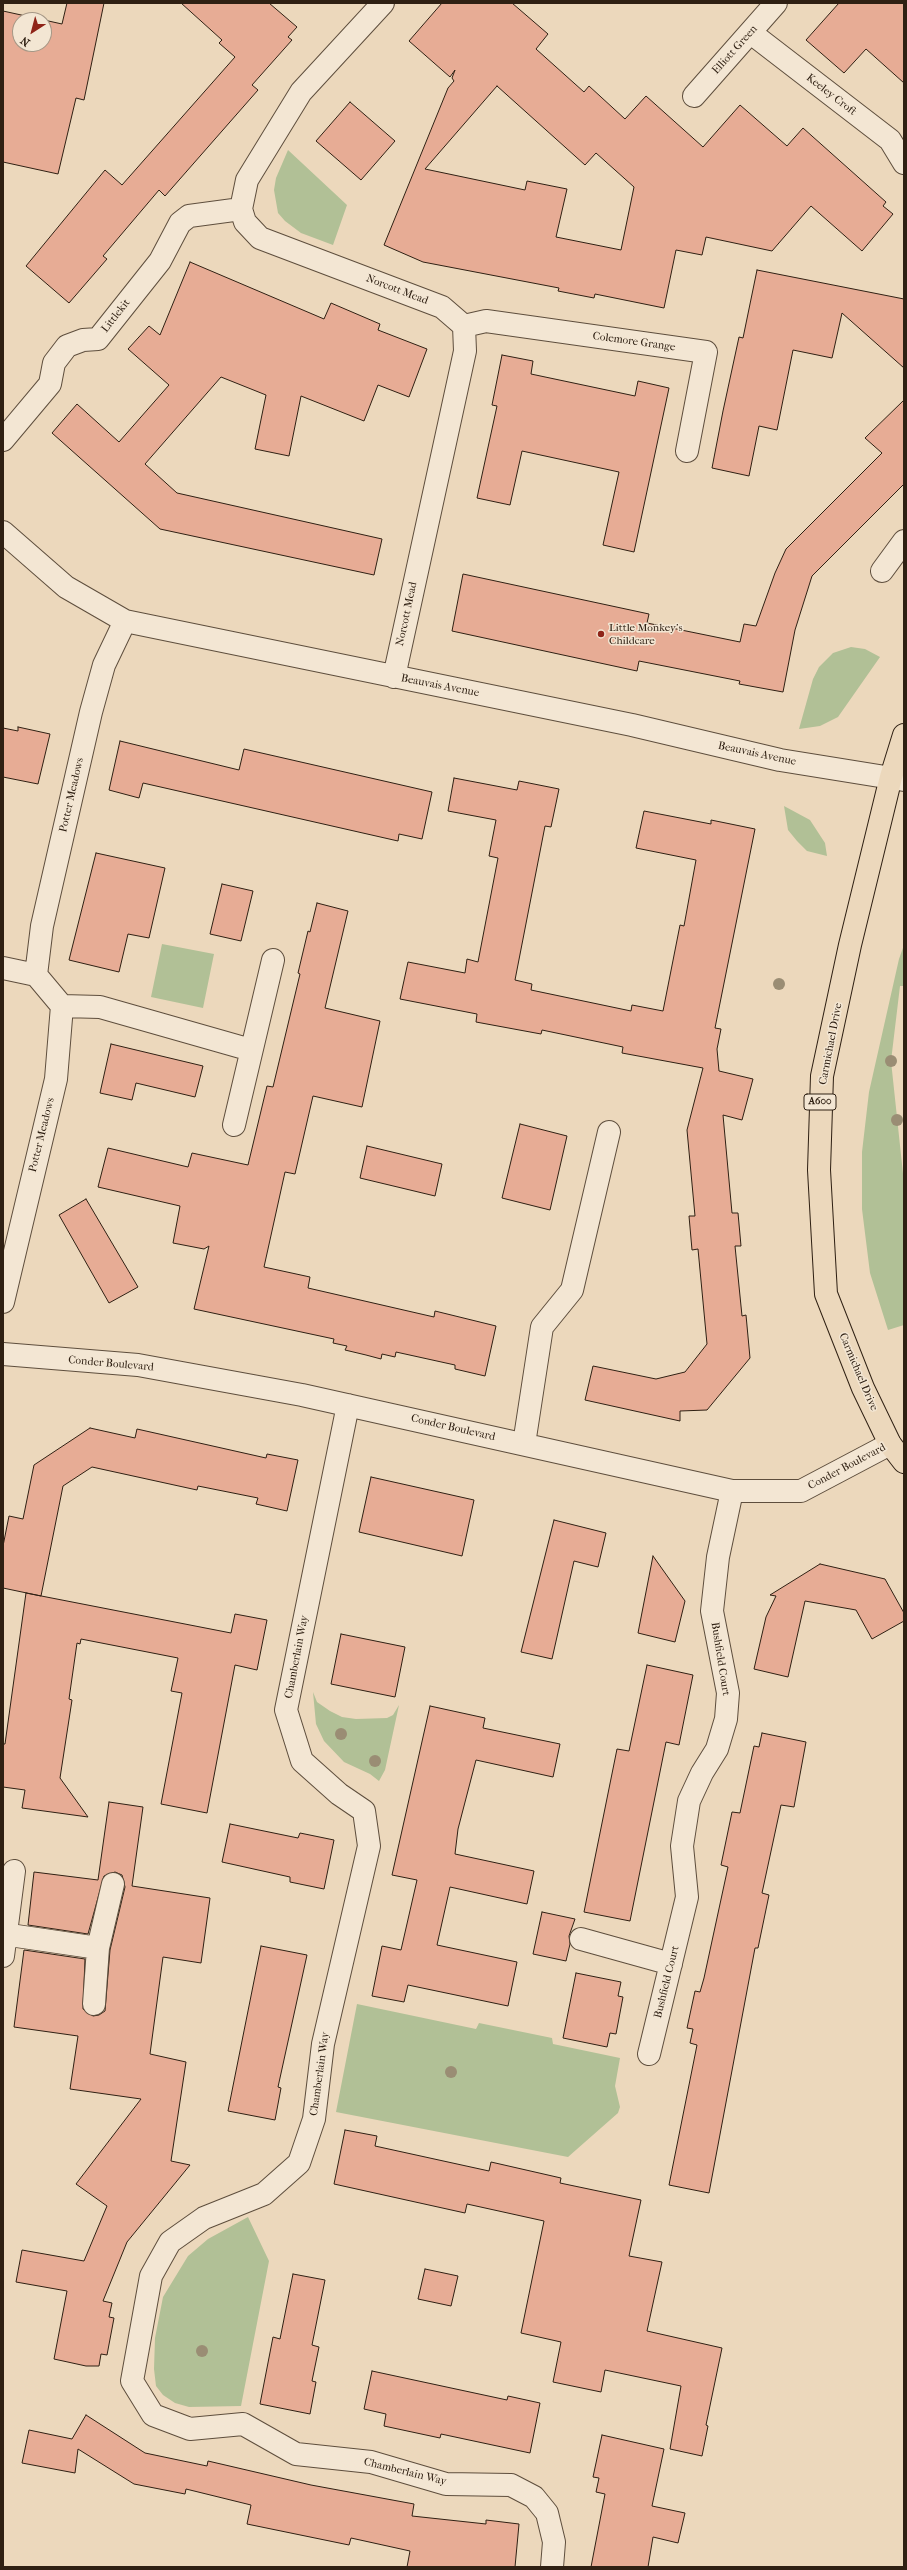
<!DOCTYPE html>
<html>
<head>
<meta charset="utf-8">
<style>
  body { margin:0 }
  #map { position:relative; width:907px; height:2570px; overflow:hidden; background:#ecd8bc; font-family:"IM FELL French Canon",serif }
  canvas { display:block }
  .frame { position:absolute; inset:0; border:4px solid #2f2013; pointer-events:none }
  .north { position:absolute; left:12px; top:12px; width:40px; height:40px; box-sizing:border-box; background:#f3e6d3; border:1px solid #a59786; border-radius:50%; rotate:216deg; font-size:11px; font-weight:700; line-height:16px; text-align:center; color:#2f2013 }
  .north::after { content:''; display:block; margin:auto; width:14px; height:18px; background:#8f2418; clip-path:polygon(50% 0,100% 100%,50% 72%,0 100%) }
</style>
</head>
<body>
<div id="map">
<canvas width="907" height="2570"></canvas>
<div class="frame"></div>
<div class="north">N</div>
</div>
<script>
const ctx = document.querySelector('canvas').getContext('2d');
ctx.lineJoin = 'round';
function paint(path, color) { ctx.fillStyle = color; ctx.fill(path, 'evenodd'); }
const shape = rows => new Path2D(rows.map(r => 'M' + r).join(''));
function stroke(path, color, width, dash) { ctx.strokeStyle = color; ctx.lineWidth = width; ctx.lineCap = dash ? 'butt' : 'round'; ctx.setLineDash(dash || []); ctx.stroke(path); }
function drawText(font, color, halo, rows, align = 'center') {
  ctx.font = font + ' "IM FELL French Canon",serif'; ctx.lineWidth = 3; ctx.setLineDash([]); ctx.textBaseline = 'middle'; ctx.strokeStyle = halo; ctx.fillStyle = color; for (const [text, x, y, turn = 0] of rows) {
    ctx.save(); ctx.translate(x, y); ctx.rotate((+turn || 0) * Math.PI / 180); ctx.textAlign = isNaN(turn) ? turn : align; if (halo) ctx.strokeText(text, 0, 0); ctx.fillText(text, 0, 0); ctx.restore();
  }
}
const green = shape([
  [288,150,347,205,333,245,301,233,285,221,278,213,274,190,276,178],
  [851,647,865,649,880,657,838,717,820,726,799,729,813,679,819,667,833,653],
  [784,806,810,820,825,843,827,856,807,851,797,841,788,830],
  [162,944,214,954,203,1008,151,997],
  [904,945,904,986,900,986,891,1061,904,1183,904,1325,888,1330,870,1273,862,1209,862,1152,869,1092,899,959],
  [313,1692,317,1702,330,1711,342,1717,356,1719,387,1718,393,1715,399,1705,385,1770,379,1781,370,1774,344,1762,324,1741,316,1724],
  [357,2004,476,2029,479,2023,552,2038,553,2044,620,2058,615,2086,620,2107,618,2113,568,2157,336,2112],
  [248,2217,269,2261,241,2406,189,2407,175,2403,163,2395,156,2386,154,2369,155,2338,163,2297,188,2256,208,2239]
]);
const building = shape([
  [67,3,104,3,84,100,76,98,58,174,3,162,3,11,44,20,20,20,20,44,44,44,44,20,62,24,67,3],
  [181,3,269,3,297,27,288,37,292,40,252,85,258,90,165,196,159,190,103,256,107,259,69,303,26,266,105,170,122,185,235,57,219,43,222,40,181,3],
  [442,3,512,3,548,34,536,49,584,92,589,86,625,119,646,96,703,147,740,105,787,146,803,128,886,202,883,206,893,214,862,251,811,206,772,251,706,237,702,255,676,250,664,308,595,294,594,298,558,291,559,288,423,262,384,245,448,88,454,81,452,78,455,70,450,77,409,41,442,3],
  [497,86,585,165,596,153,634,187,621,250,556,237,567,189,527,181,525,190,425,169,497,86],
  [839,3,904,3,904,83,866,49,844,73,806,40,839,3],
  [350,102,395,141,361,180,316,141,350,102],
  [190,262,324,319,331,303,380,324,378,330,427,349,409,397,378,385,364,421,301,396,289,456,255,449,266,395,221,377,145,464,177,493,382,539,374,575,160,529,52,433,77,404,119,442,169,385,128,349,149,326,160,335,190,262],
  [757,270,904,299,904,368,842,313,832,358,793,350,777,430,759,426,749,476,712,468,723,411,739,337,743,338,757,270],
  [502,355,533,361,531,374,635,396,638,381,669,388,634,552,603,545,619,472,522,451,510,505,477,498,497,406,492,405,502,355],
  [904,400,904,484,812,576,795,630,783,692,739,684,740,681,639,661,637,671,452,631,463,574,649,614,647,623,740,642,744,624,756,626,775,573,786,549,882,453,865,438,904,400],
  [18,727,50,734,38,784,3,777,3,728,18,731,18,727],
  [120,741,239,770,244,749,432,792,422,839,399,834,398,841,143,783,139,798,109,790,120,741],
  [454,778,517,790,519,781,559,789,551,827,545,826,515,980,532,984,531,990,631,1011,632,1005,663,1011,680,925,684,926,696,860,636,848,644,811,711,824,711,820,755,829,715,1028,721,1029,717,1049,719,1071,753,1079,742,1120,723,1115,732,1213,738,1213,741,1246,735,1246,742,1316,746,1315,750,1358,707,1410,680,1411,680,1421,585,1400,593,1366,656,1379,685,1372,707,1344,698,1249,692,1250,689,1216,695,1216,687,1130,703,1068,622,1053,623,1047,542,1030,541,1034,476,1022,477,1014,400,999,408,962,465,973,467,959,478,962,498,858,489,856,496,820,448,811,454,778],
  [96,853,165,868,149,938,128,934,119,972,69,960,96,853],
  [222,884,253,891,241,941,210,934,222,884],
  [317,903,348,911,325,1008,380,1021,362,1107,313,1096,295,1174,285,1172,264,1267,310,1277,308,1288,434,1317,435,1311,496,1326,485,1376,455,1369,455,1365,396,1352,395,1357,382,1354,381,1359,366,1355,345,1350,347,1346,333,1343,334,1339,194,1309,209,1246,204,1249,173,1243,180,1206,98,1187,108,1148,188,1167,192,1153,248,1165,267,1086,273,1087,300,974,298,973,308,931,310,932,317,903],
  [111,1044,203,1066,195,1097,136,1083,132,1100,100,1093,111,1044],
  [520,1124,567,1136,550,1210,502,1198,520,1124],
  [367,1146,442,1164,435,1196,360,1178,367,1146],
  [86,1199,138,1287,109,1303,59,1215,86,1199],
  [90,1428,135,1438,137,1429,266,1458,267,1454,298,1460,287,1511,256,1504,258,1498,198,1486,197,1490,92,1467,63,1486,41,1596,3,1588,3,1546,9,1516,23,1519,34,1465,90,1428],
  [371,1477,474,1500,462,1556,359,1532,371,1477],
  [554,1520,606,1533,598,1567,574,1561,552,1659,521,1652,554,1520],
  [653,1556,685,1601,675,1642,638,1633,653,1556],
  [820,1564,885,1579,904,1613,904,1621,872,1639,856,1610,805,1601,788,1677,754,1669,766,1617,776,1596,770,1595,820,1564],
  [26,1593,231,1633,235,1614,267,1620,257,1670,235,1665,207,1813,161,1804,182,1693,171,1691,178,1658,81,1639,80,1644,77,1643,69,1699,72,1700,60,1778,88,1817,22,1808,25,1790,3,1787,3,1744,5,1744,26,1593],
  [341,1634,405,1647,395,1697,331,1684,341,1634],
  [647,1665,693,1675,679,1745,666,1742,630,1921,584,1912,617,1749,629,1751,647,1665],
  [430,1706,485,1718,483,1728,560,1744,553,1777,476,1760,458,1829,455,1854,534,1871,527,1904,450,1887,437,1945,517,1962,508,2006,408,1985,404,2002,372,1996,382,1946,401,1950,417,1880,392,1875,430,1706],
  [762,1733,806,1742,794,1807,781,1805,762,1893,769,1895,758,1948,755,1948,709,2193,669,2185,697,2045,690,2043,693,2029,687,2028,695,1991,700,1992,704,1978,728,1867,721,1865,732,1812,740,1813,754,1746,759,1747,762,1733],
  [109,1802,143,1807,132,1886,210,1898,201,1963,163,1957,150,2054,186,2062,171,2161,190,2165,127,2242,103,2301,112,2303,109,2317,114,2318,107,2355,101,2354,99,2366,86,2366,54,2359,67,2291,16,2282,22,2250,84,2261,107,2206,76,2184,141,2099,70,2089,78,2036,14,2027,24,1950,85,1959,83,2009,93,2016,99,2015,105,2011,110,1950,125,1887,122,1875,115,1872,104,1876,88,1934,28,1925,34,1872,98,1880,109,1802],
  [230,1824,298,1838,300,1833,334,1840,324,1889,290,1882,290,1877,222,1862,230,1824],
  [542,1912,575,1919,569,1936,570,1944,566,1961,533,1954,542,1912],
  [261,1946,307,1955,278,2087,281,2088,275,2120,228,2111,261,1946],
  [576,1973,621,1982,618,1996,623,1997,616,2034,610,2033,607,2047,563,2038,576,1973],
  [345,2130,377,2136,375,2146,489,2171,491,2162,561,2178,560,2183,641,2200,629,2256,662,2262,647,2331,722,2348,706,2425,708,2426,702,2456,670,2449,681,2386,605,2370,601,2392,553,2382,561,2342,521,2333,544,2221,467,2204,465,2213,334,2184,345,2130],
  [425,2269,458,2276,451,2306,418,2299,425,2269],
  [293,2274,325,2280,312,2345,319,2347,312,2381,316,2382,310,2414,260,2404,273,2337,280,2339,293,2274],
  [372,2371,507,2400,508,2396,540,2403,530,2453,441,2434,440,2438,384,2426,386,2414,364,2409,372,2371],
  [86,2415,145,2453,207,2466,208,2461,311,2485,414,2504,412,2516,486,2524,486,2520,519,2524,515,2567,407,2567,410,2551,351,2538,349,2545,247,2524,251,2505,186,2489,185,2494,134,2484,78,2449,75,2473,22,2463,29,2430,72,2439,86,2415],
  [602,2435,664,2449,652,2506,685,2513,678,2543,653,2537,648,2567,591,2567,605,2494,596,2492,599,2478,593,2477,602,2435]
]);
const minor = shape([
  [383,3,301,92,247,180,241,209,245,222,260,238,442,307,464,326,465,351,394,677],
  [751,33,890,140,904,163],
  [694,96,776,3],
  [464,326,486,321,706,352,687,451],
  [3,440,50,384,54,363,67,346,83,340,98,339,160,261,180,223,189,216,241,209],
  [3,532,66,587,125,621,632,725,780,760,904,780],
  [882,571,904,541],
  [3,968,36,975],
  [62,1006,100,1007,251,1050],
  [234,1125,273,960],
  [3,1302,56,1079,62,1006,36,975,42,926,91,712,104,665,125,621],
  [3,1354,138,1365,302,1395,732,1491,801,1491,890,1444],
  [348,1405,286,1710,302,1761,339,1794,364,1811,369,1846,323,2044,314,2119,299,2163,264,2194,204,2218,170,2242,151,2276,132,2381,153,2415,190,2429,243,2424,296,2454,371,2462,446,2484,511,2485,534,2497,547,2513,554,2542,552,2567],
  [524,1444,542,1327,572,1290,609,1132],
  [3,1934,98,1948,94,2004],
  [581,1939,671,1964],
  [98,1948,113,1884],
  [3,1956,14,1871],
  [649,2054,687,1897,682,1846,689,1801,702,1773,717,1749,726,1719,728,1693,712,1611,718,1557,732,1491]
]);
const major = shape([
  [904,735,891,777,850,945,822,1076,819,1170,826,1294,863,1388,890,1444,904,1462]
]);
const trees = [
  [779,984],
  [891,1061],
  [897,1120],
  [341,1734],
  [375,1761],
  [451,2072],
  [202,2351]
];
const markers = [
  [601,634,4,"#8f2418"]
];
const shields = [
  [820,1102,32]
];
const shieldNames = [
  ["A600",820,1102]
];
const streetNames = [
  ["Elliott Green",735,50,-48],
  ["Keeley Croft",831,95,38],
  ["Norcott Mead",397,290,21],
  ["Littlekit",116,316,-52],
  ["Colemore Grange",634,342,8],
  ["Norcott Mead",407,614,-78],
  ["Beauvais Avenue",440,686,11],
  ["Beauvais Avenue",757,754,12],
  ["Potter Meadows",72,795,-77],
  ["Carmichael Drive",831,1044,-79],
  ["Potter Meadows",42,1135,-76],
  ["Conder Boulevard",111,1364,5],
  ["Carmichael Drive",858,1372,67],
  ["Conder Boulevard",453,1428,13],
  ["Conder Boulevard",847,1467,-28],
  ["Chamberlain Way",297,1657,-79],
  ["Bushfield Court",720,1659,81],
  ["Bushfield Court",667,1982,-76],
  ["Chamberlain Way",320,2074,-82],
  ["Chamberlain Way",405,2472,14]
];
const poiNames = [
  ["Little Monkey's",609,628],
  ["Childcare",609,641]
];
paint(green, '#b1c096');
paint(building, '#e7ac95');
stroke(building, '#2f2013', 1);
stroke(minor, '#5e4e3d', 24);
stroke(major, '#2f2013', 24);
stroke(minor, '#f3e6d3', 22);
stroke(major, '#ecd8bc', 22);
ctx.fillStyle = '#9a8d74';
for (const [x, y] of trees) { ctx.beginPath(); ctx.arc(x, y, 6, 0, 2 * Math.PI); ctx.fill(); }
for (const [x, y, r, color] of markers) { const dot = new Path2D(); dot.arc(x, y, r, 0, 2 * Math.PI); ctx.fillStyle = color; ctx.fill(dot); stroke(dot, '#f3e6d3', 1.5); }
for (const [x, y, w] of shields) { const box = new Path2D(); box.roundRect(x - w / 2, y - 8, w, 16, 3); ctx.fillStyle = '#f3e6d3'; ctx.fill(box); stroke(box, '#2f2013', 1); }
drawText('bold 10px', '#2f2013', null, shieldNames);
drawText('11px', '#2f2013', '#f3e6d3', streetNames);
drawText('11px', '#2f2013', '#f3e6d3', poiNames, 'left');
</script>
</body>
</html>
